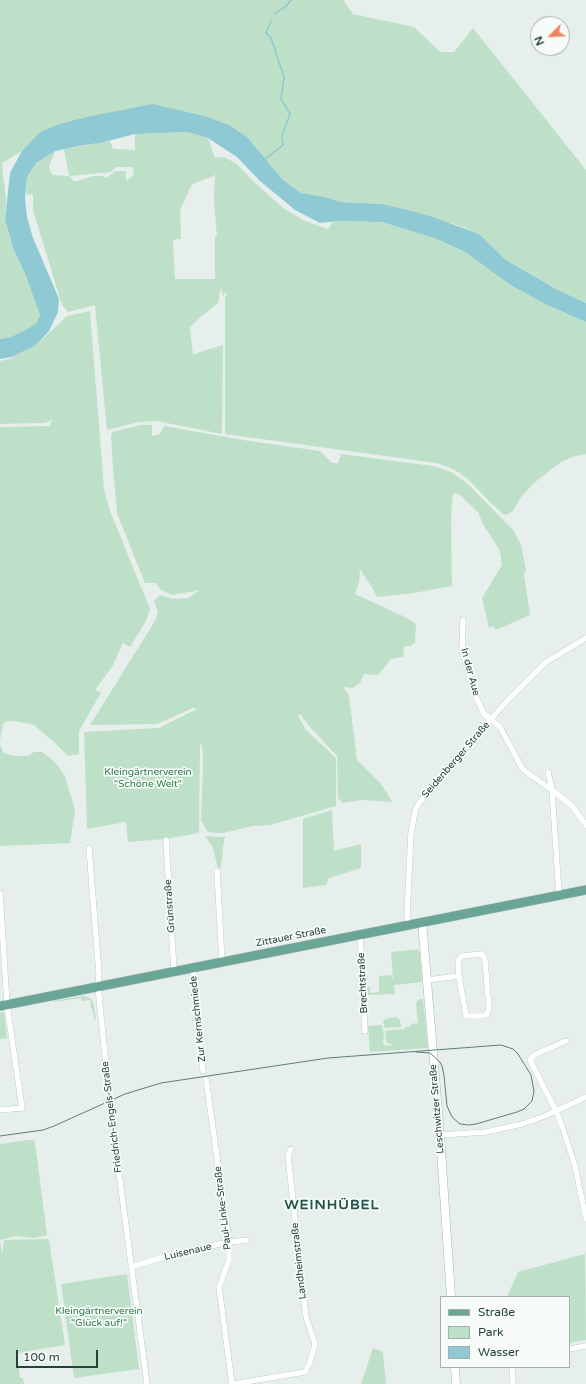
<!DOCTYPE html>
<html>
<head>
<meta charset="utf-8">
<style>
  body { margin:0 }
  #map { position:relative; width:586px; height:1384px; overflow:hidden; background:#e6efeb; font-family:"Varela Round",sans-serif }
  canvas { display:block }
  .legend { position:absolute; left:440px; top:1296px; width:130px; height:72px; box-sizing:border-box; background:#f7fbf9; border:1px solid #a3b1ad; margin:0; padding:5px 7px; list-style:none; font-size:12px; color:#24423a }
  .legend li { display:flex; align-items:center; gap:8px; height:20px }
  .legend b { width:20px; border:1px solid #a3b1ad }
  .north { position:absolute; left:530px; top:16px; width:40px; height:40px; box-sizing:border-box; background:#f7fbf9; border:1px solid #a3b1ad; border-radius:50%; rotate:246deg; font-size:11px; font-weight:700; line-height:16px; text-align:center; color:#24423a }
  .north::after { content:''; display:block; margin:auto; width:14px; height:18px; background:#f4845f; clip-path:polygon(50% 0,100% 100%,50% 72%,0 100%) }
  .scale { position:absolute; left:16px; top:1350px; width:82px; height:18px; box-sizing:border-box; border:2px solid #24423a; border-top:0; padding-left:5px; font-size:12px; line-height:14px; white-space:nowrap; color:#24423a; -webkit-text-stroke:3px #f7fbf9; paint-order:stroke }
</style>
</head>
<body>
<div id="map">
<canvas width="586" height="1384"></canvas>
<ul class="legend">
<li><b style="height:5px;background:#6aa596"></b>Straße</li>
<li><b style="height:11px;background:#bfe0c8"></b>Park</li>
<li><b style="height:11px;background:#8ec9d4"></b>Wasser</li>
</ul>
<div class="north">N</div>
<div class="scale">100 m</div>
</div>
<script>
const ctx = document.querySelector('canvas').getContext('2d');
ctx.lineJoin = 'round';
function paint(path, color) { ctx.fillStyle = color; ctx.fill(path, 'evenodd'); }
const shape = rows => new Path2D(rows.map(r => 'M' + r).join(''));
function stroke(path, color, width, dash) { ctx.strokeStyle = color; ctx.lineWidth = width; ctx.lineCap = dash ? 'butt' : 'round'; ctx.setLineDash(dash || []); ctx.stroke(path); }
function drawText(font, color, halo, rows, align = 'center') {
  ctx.font = font + ' "Varela Round",sans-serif'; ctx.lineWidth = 3.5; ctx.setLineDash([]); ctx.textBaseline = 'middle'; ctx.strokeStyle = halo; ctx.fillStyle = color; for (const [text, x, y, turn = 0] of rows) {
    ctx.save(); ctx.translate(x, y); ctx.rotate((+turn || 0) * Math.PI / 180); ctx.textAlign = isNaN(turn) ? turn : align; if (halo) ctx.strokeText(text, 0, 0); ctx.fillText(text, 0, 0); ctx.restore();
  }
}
const green = shape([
  [0,0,343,0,353,14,414,27,440,52,454,52,473,28,586,170,586,303,556,289,506,260,479,234,463,227,408,210,382,204,341,202,325,197,301,193,283,180,269,163,204,116,183,112,86,117,59,124,40,132,22,151,2,163,6,201,5,221,13,248,25,274,40,315,37,323,27,329,11,337,0,339],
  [187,132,208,138,215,158,224,157,237,164,253,181,283,208,305,221,328,229,333,222,339,221,382,222,437,239,465,252,512,286,547,305,586,322,586,454,572,457,561,462,549,471,534,483,521,497,513,511,506,515,503,514,489,501,468,479,460,473,448,467,436,463,225,434,225,298,227,293,226,292,223,296,221,287,218,303,198,319,190,327,193,355,203,351,223,345,222,434,157,421,139,422,107,430,95,305,68,312,62,305,33,210,33,195,26,194,27,177,36,163,55,151,49,167,52,175,69,176,64,149,110,141,113,149,135,150,135,134],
  [116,167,131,167,134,169,133,176,126,181,126,171,115,171,107,178,102,176,93,176,74,182,70,176,111,172],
  [215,169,214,201,217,237,215,237,215,279,175,279,173,240,181,239,180,210,192,184,214,176],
  [90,311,104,489,110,511,150,609,146,621,130,647,123,643,112,667,95,690,101,693,79,731,79,754,68,756,54,742,34,725,30,724,13,721,5,722,3,724,0,740,0,427,50,426,52,420,44,423,0,424,0,361,13,358,11,357,35,346,67,316],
  [141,425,152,425,152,436,160,434,164,426,243,440,320,451,332,463,338,463,341,454,433,466,451,472,468,484,514,531,521,545,526,570,524,574,530,615,496,630,493,626,489,628,482,598,502,565,500,551,483,524,478,512,459,494,453,493,451,518,452,586,414,593,377,597,372,587,364,576,361,570,360,570,359,582,355,594,407,618,416,624,415,642,411,646,404,646,403,657,391,659,378,675,364,674,360,683,352,688,343,687,349,696,357,760,381,784,387,793,392,802,362,800,343,803,338,798,337,756,309,726,300,714,298,716,306,730,336,758,336,806,270,825,253,826,223,833,215,833,207,831,201,820,203,762,202,744,200,745,199,833,165,839,128,842,126,822,87,829,84,732,159,728,197,709,193,708,157,724,90,725,155,621,158,613,154,601,160,595,173,599,188,598,200,590,172,595,160,589,156,583,145,583,117,513,113,467,111,437,112,432],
  [0,744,3,752,7,754,15,756,28,756,34,752,42,752,55,762,65,776,75,810,70,843,0,846],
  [332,810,334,851,361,844,361,868,329,878,326,885,303,888,303,819],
  [205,836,221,837,225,836,223,848,221,868,218,868,213,848],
  [419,949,417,950,420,952,422,982,394,985,395,994,367,995,366,987,370,987,370,993,379,992,379,976,391,975,392,978,393,978,391,952],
  [84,996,90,998,93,1002,96,1018,95,1020,92,1009,91,1008,90,1000,82,1001,81,998,53,1002,53,1001],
  [420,999,423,999,428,1048,370,1052,368,1026,382,1025,384,1036,383,1043,384,1045,394,1046,386,1042,385,1031,405,1029,405,1027,411,1026,411,1024,418,1023,416,1002],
  [4,1012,7,1038,0,1039,0,1013],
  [396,1017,400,1020,401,1027,385,1028,383,1022,385,1019],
  [29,1140,33,1140,35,1142,47,1235,34,1238,15,1236,0,1240,0,1144],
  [49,1239,65,1345,17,1353,20,1378,23,1378,24,1384,0,1384,0,1241,2,1254,4,1240],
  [585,1254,586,1340,569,1343,569,1297,507,1297,518,1272],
  [127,1274,139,1369,74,1378,61,1284],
  [373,1348,383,1352,386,1384,361,1384]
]);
const water = shape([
  [153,104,204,116,229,125,247,137,283,180,301,193,325,197,341,202,382,204,408,210,433,217,479,234,506,260,556,289,586,303,586,322,547,305,512,286,465,252,437,239,382,222,339,221,320,223,295,210,260,181,237,157,208,138,187,132,135,134,100,143,84,145,55,151,36,163,27,177,25,198,27,217,33,238,59,299,58,312,49,331,35,346,11,357,0,359,0,339,11,337,27,329,37,323,40,315,25,274,13,248,5,220,10,173,22,151,40,132,59,124,86,117]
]);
const stream = shape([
  [275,14,286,6,291,0],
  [264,160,283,145,282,136,290,114,281,99,284,77,271,38,266,33,271,21]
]);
const street = shape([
  [463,620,462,651,476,697,484,714,500,727,522,768,529,774,552,790,572,806,586,825],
  [548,772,552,790,559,895],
  [166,840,174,971],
  [89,848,99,974,98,987,110,1105,147,1384],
  [217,871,222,962],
  [0,893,7,1005,22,1108,0,1110],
  [408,925,407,915,411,833,416,808,429,789,507,701,546,662,586,638],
  [360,934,365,1031],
  [193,967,198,1023,203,1071],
  [427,980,459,976,458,961,462,956,482,954,485,960,489,1008,487,1014,483,1016,466,1016,459,976],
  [566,1041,534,1055,530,1060,556,1111,563,1129,575,1166,586,1219],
  [206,1079,229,1242,229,1260,219,1287,232,1384],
  [440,1135,486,1132,522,1124,545,1116,586,1097],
  [131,1267,170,1255,229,1242,247,1240],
  [569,1349,586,1346],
  [512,1367,513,1384],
  [233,1384,305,1372,310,1362,315,1344,306,1317,303,1293,288,1155,291,1149]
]);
const secondary = shape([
  [422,922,440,1135,451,1297],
  [455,1367,456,1384]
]);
const primary = shape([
  [0,1006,586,890]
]);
const tram = shape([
  [0,1136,43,1130,54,1126,125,1094,161,1083,328,1058,501,1045,513,1049,518,1054,531,1075,534,1091,532,1101,524,1109,517,1112,476,1124,469,1125,460,1124,452,1117,447,1106,444,1075,442,1066,440,1062,430,1053,416,1052]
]);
const streetNames = [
  ["In der Aue",470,672,75],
  ["Seidenberger Straße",456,760,-49],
  ["Grünstraße",170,906,-94],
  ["Zittauer Straße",291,937,-11],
  ["Brechtstraße",363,983,-93],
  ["Zur Kernschmiede",198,1019,-96],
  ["Leschwitzer Straße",437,1109,-95],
  ["Friedrich-Engels-Straße",112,1117,-97],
  ["Paul-Linke-Straße",223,1208,-97],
  ["Luisenaue",188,1252,-13],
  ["Landheimstraße",299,1261,-96]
];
const parkNames = [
  ["Kleingärtnerverein",148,772],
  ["\"Schöne Welt\"",148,784],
  ["Kleingärtnerverein",99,1311],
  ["\"Glück auf!\"",99,1323]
];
const districtNames = [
  ["WEINHÜBEL",332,1205]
];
paint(green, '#bfe0c8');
paint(water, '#8ec9d4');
stroke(stream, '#8ec9d4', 1.5);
stroke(street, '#a8b8b2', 6);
stroke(secondary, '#a4bbb3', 9);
stroke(primary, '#c2cac8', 10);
stroke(street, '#fff', 5.5);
stroke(secondary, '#fff', 8);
stroke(primary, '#6aa596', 9);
stroke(tram, '#5f7d75', 1);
drawText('10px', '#24423a', '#f7fbf9', streetNames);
drawText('10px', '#2d7a4b', '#f7fbf9', parkNames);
ctx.letterSpacing = '1px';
drawText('bold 14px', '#1f5548', '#f7fbf9', districtNames);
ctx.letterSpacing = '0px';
</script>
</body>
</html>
